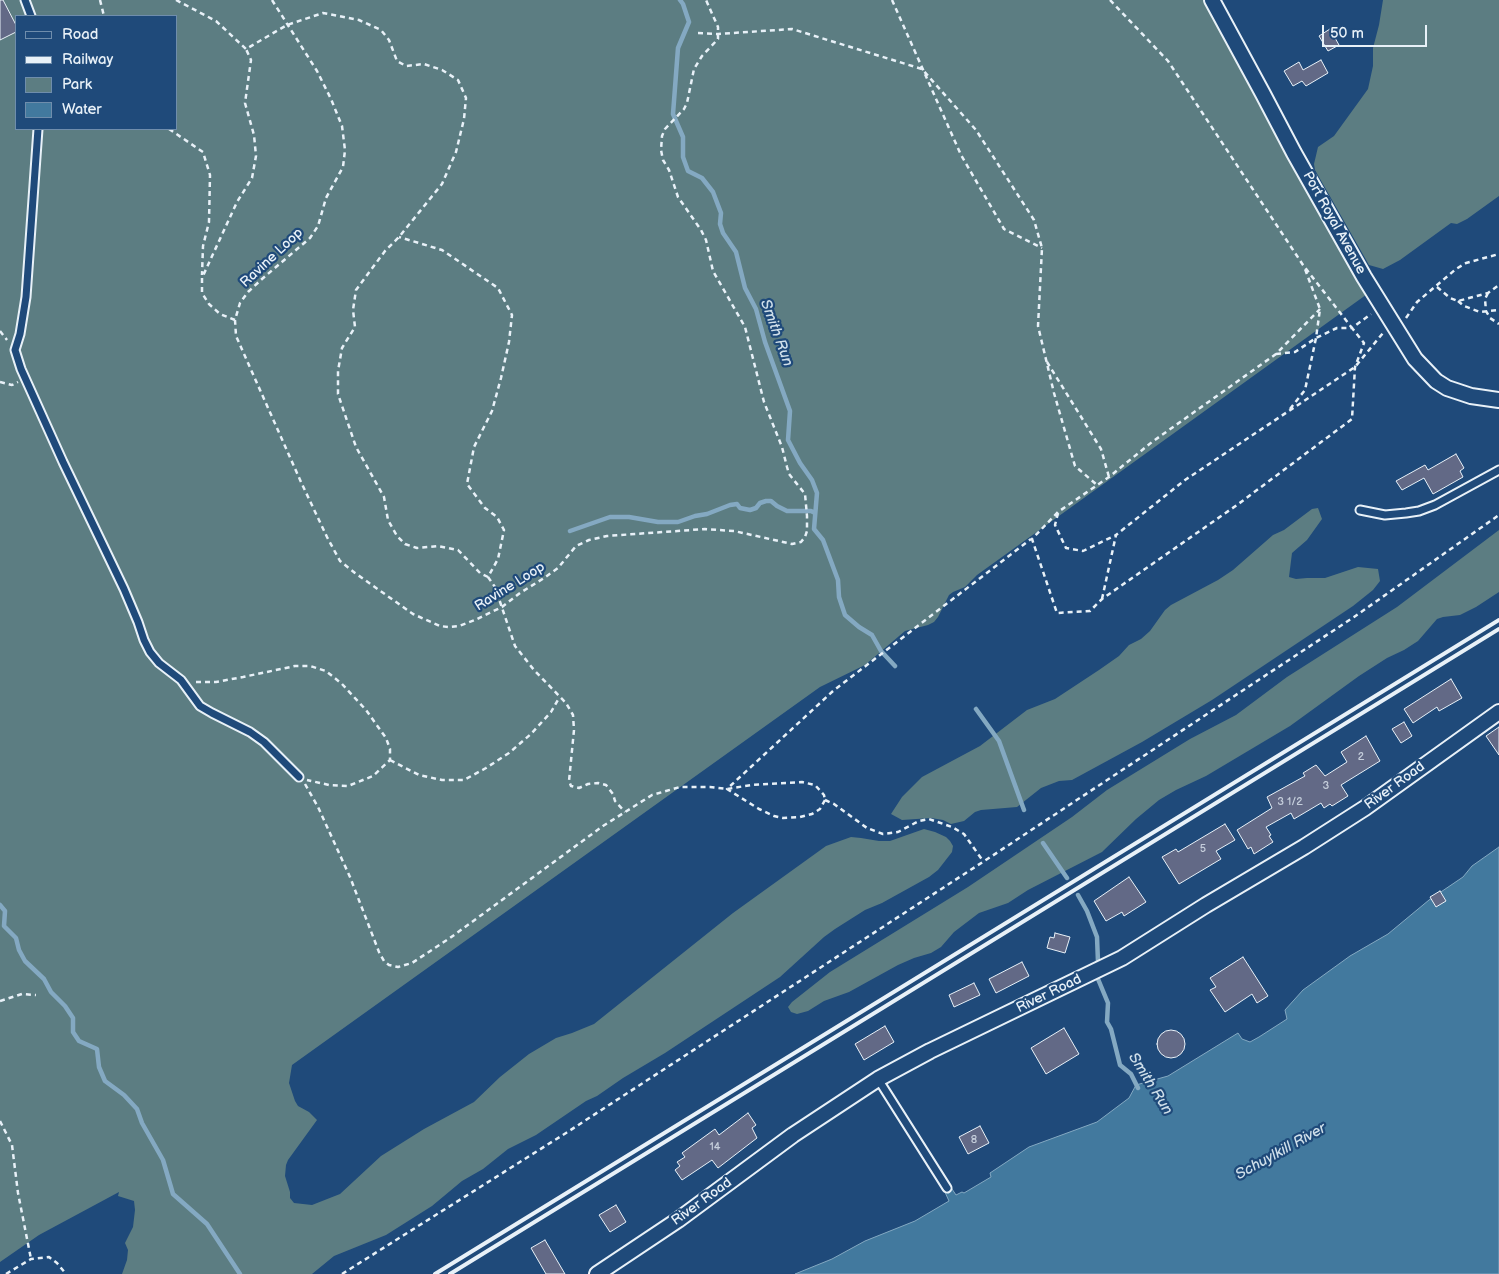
<!DOCTYPE html>
<html>
<head>
<meta charset="utf-8">
<style>
  body { margin:0 }
  #map { position:relative; width:1499px; height:1274px; overflow:hidden; background:#1f4a7a; font-family:"Balsamiq Sans",sans-serif }
  canvas { display:block }
  .legend { position:absolute; left:15px; top:15px; width:162px; height:115px; box-sizing:border-box; background:#1f4a7a; border:1px solid #6f8dac; margin:0; padding:6px 9px; list-style:none; font-size:15px; color:#e8f1f8 }
  .legend li { display:flex; align-items:center; gap:10px; height:25px }
  .legend b { width:25px; border:1px solid #6f8dac }
  .scale { position:absolute; left:1322px; top:25px; width:105px; height:22px; box-sizing:border-box; border:2px solid #e8f1f8; border-top:0; padding-left:6px; font-size:15px; line-height:18px; white-space:nowrap; color:#e8f1f8; -webkit-text-stroke:4px #1f4a7a; paint-order:stroke }
</style>
</head>
<body>
<div id="map">
<canvas width="1499" height="1274"></canvas>
<ul class="legend">
<li><b style="height:6px;background:#1f4a7a"></b>Road</li>
<li><b style="height:6px;background:#e8f1f8"></b>Railway</li>
<li><b style="height:14px;background:#5c7d82"></b>Park</li>
<li><b style="height:14px;background:#42799e"></b>Water</li>
</ul>
<div class="scale">50 m</div>
</div>
<script>
const ctx = document.querySelector('canvas').getContext('2d');
ctx.lineJoin = 'round';
function paint(path, color) { ctx.fillStyle = color; ctx.fill(path, 'evenodd'); }
const shape = rows => new Path2D(rows.map(r => 'M' + r).join(''));
function stroke(path, color, width, dash) { ctx.strokeStyle = color; ctx.lineWidth = width; ctx.lineCap = dash ? 'butt' : 'round'; ctx.setLineDash(dash || []); ctx.stroke(path); }
function drawText(font, color, halo, rows, align = 'center') {
  ctx.font = font + ' "Balsamiq Sans",sans-serif'; ctx.lineWidth = 4.5; ctx.setLineDash([]); ctx.textBaseline = 'middle'; ctx.strokeStyle = halo; ctx.fillStyle = color; for (const [text, x, y, turn = 0] of rows) {
    ctx.save(); ctx.translate(x, y); ctx.rotate((+turn || 0) * Math.PI / 180); ctx.textAlign = isNaN(turn) ? turn : align; if (halo) ctx.strokeText(text, 0, 0); ctx.fillText(text, 0, 0); ctx.restore();
  }
}
const green = shape([
  [0,0,1208,0,1370,292,977,575,965,587,953,592,949,595,938,617,934,622,928,625,905,631,865,665,820,687,292,1065,289,1083,295,1101,298,1106,309,1112,317,1120,288,1160,286,1165,285,1176,290,1192,290,1198,294,1203,312,1205,340,1194,381,1156,424,1129,474,1102,500,1077,529,1054,556,1038,572,1033,594,1024,733,913,826,846,851,837,861,838,879,841,890,841,924,829,935,832,946,837,950,841,953,846,952,852,938,870,929,877,882,903,865,910,835,929,824,937,780,977,665,1053,623,1078,597,1096,586,1101,536,1135,508,1149,483,1169,462,1181,432,1206,386,1235,334,1256,312,1274,122,1274,127,1260,128,1250,125,1243,133,1227,135,1210,134,1201,118,1196,119,1192,39,1235,0,1262],
  [16,16,176,16,176,129,16,129],
  [1383,0,1499,0,1499,196,1467,219,1457,224,1451,223,1400,260,1383,269,1369,265,1315,170,1314,164,1318,147,1334,136,1368,89,1373,66,1373,48,1379,25],
  [1318,508,1322,519,1307,540,1292,553,1289,577,1296,579,1307,578,1325,578,1358,567,1378,569,1380,581,1373,590,1353,606,1212,700,1142,742,1072,780,1059,781,1041,788,1017,807,981,810,975,812,964,821,951,824,943,820,931,818,902,820,891,814,902,797,922,777,980,746,1027,710,1055,699,1099,670,1119,656,1129,645,1141,639,1150,631,1165,610,1171,605,1218,580,1233,570,1273,535,1284,530,1312,509],
  [1499,530,1499,592,1476,607,1460,615,1443,617,1437,619,1418,641,1404,650,1387,658,1359,676,1290,726,1206,776,1176,790,1159,800,1136,819,1102,852,1028,890,1008,903,979,913,954,932,941,947,931,953,914,958,898,965,849,992,824,1001,808,1011,797,1014,791,1012,788,1007,792,1002,830,972,968,887,1072,817,1107,790,1190,739,1236,715,1287,677,1397,607]
]);
const water = shape([
  [1499,847,1499,1274,795,1274,832,1259,865,1241,915,1221,949,1201,944,1190,950,1186,956,1195,962,1192,964,1193,991,1177,990,1173,1029,1147,1097,1122,1129,1098,1136,1085,1168,1076,1238,1033,1242,1039,1250,1042,1259,1037,1287,1019,1285,1010,1303,990,1350,956,1388,934,1429,900,1463,877,1472,866,1499,847]
]);
const stream = shape([
  [680,0,683,4,689,22,678,48,673,114,683,137,683,157,688,171,702,178,713,192,721,213,720,224,723,233,736,252,745,288,756,309,765,342,790,411,788,440,800,463,812,480,817,493,814,529,823,540,838,580,839,597,845,615,859,627,872,635,881,651,895,666],
  [570,531,610,517,629,517,658,522,678,522,695,516,707,514,730,505,737,504,740,508,750,510,756,508,760,503,766,501,771,501,777,506,787,511,811,511,815,513],
  [976,709,999,741,1024,810],
  [1043,843,1067,878],
  [1078,895,1087,911,1097,937,1098,962],
  [0,905,5,911,4,926,16,938,19,950,25,961,44,979,51,992,65,1006,73,1018,73,1032,79,1041,97,1049,99,1067,105,1081,124,1095,137,1109,142,1123,163,1160,173,1194,207,1224,240,1274],
  [1098,979,1108,1003,1107,1022,1111,1029,1120,1065,1131,1074,1138,1088]
]);
const building = shape([
  [0,0,3,0,16,25,16,32,0,40,0,0],
  [1330,29,1339,45,1328,51,1319,36,1330,29],
  [1321,60,1328,73,1306,86,1302,81,1293,86,1284,71,1299,62,1303,70,1321,60],
  [1456,454,1464,468,1460,471,1463,477,1433,494,1424,478,1402,490,1396,481,1425,465,1428,470,1456,454],
  [1451,679,1462,698,1439,711,1437,707,1413,723,1404,709,1451,679],
  [1404,722,1412,736,1401,743,1392,729,1404,722],
  [1499,727,1499,755,1486,736,1499,727],
  [1366,736,1380,761,1341,785,1348,796,1332,806,1330,804,1324,808,1321,803,1294,819,1291,813,1266,827,1271,835,1269,836,1273,842,1254,854,1251,847,1248,849,1237,830,1272,808,1267,797,1305,776,1303,773,1316,765,1325,776,1347,762,1341,752,1366,736],
  [1225,824,1235,840,1216,851,1221,859,1179,884,1162,857,1176,849,1178,852,1225,824],
  [1129,877,1146,902,1124,916,1122,912,1106,921,1094,901,1129,877],
  [1440,891,1446,901,1436,907,1430,897,1440,891],
  [1055,933,1070,937,1065,953,1047,948,1050,937,1054,938,1055,933],
  [1243,957,1268,996,1257,1003,1252,994,1225,1012,1210,990,1216,987,1210,978,1243,957],
  [1022,962,1029,976,996,993,989,979,1022,962],
  [974,983,980,995,954,1007,949,995,974,983],
  [885,1026,894,1042,864,1060,855,1044,885,1026],
  [1064,1028,1079,1054,1046,1074,1031,1048,1064,1028],
  '1157 1044a14 14 0 1 1 28 0a14 14 0 1 1-28 0Z',
  [748,1113,756,1125,752,1128,757,1138,718,1168,712,1160,682,1180,675,1170,680,1166,677,1162,685,1157,682,1153,715,1129,719,1135,748,1113],
  [980,1126,989,1143,968,1154,959,1137,980,1126],
  [616,1205,626,1222,610,1232,599,1215,616,1205],
  [545,1240,565,1274,546,1274,531,1248,545,1240]
]);
const path = shape([
  [100,0,104,16],
  [176,0,216,21,246,49,287,25,323,13,359,20,381,30,389,40,397,61,406,66,424,64,442,70,458,80,466,98,464,119,456,152,442,184,399,237,385,251,356,290,353,310,355,327,342,348,338,371,338,394,356,447,384,497,388,520,397,536,405,544,417,548,438,546,458,550,480,573,488,577,498,559,504,530,497,517,485,508,467,484,474,447,492,411,501,378,509,342,512,315,498,288,442,250,399,237],
  [272,0,317,71,331,99,342,126,345,150,343,167,326,198,318,226,310,238,262,279,248,292,240,303,235,320,236,336,301,482,327,537,340,561,355,573,413,614,440,626,448,627,459,626,475,620,502,607,520,593,544,578,558,568,576,546,589,540,607,536,705,529,734,531,792,544,801,542,805,537,807,531,807,516,805,494,789,474,787,467,782,447,764,402,745,327,713,271,706,240,701,230,678,197,669,170,663,160,661,150,662,136,665,129,684,109,687,103,694,69,702,56,718,39,718,27,706,0],
  [892,0,961,155,1004,229,1042,248],
  [1110,0,1168,61,1303,265,1352,328,1371,314],
  [698,33,718,34,792,29,922,69,976,130,1034,220,1042,248,1038,326,1054,393,1075,466,1097,485],
  [169,129,203,152,210,175,209,222,203,246,202,275],
  [1437,287,1450,298,1458,301,1488,293,1499,285],
  [1488,293,1485,299,1486,311,1490,318,1499,324],
  [1458,301,1464,306,1480,312,1499,310],
  [1406,318,1417,302,1456,269,1466,263,1499,254],
  [235,320,220,314,209,304,202,293,202,278,237,202,252,178,256,156,254,135,245,103,251,60,246,49],
  [0,331,7,340],
  [1276,354,1295,352,1316,338,1337,328,1352,328,1364,343,1355,367,1352,419,1237,505,1102,599,1090,611,1057,613,1032,539,1058,512,1109,477,1152,442,1276,354,1320,309],
  [1047,362,1101,449,1109,477],
  [0,382,12,385,18,382],
  [1290,409,1305,390,1316,338,1320,309,1305,269],
  [1058,513,1055,525,1066,548,1083,551,1116,535],
  [488,577,495,587,515,646,534,670,566,703,573,715,574,730,569,781,571,786,579,788,588,784,598,783,606,785,613,794,615,801,625,812],
  [1102,599,1116,535,1185,480,1355,367,1383,333],
  [196,682,216,682,243,677,295,666,310,666,326,671,342,684,366,710,386,738,390,749,390,760,373,776,348,786,329,785,307,780],
  [390,760,419,775,442,780,464,780,486,768,509,753,531,734,551,712,559,698],
  [305,784,318,807,350,877,379,952,384,961,389,965,398,967,412,963,450,938,603,826,652,795,680,787,710,787,727,789,751,785,802,782,815,785,824,795,825,800],
  [825,800,820,809,812,814,800,817,783,818,774,816,759,809,727,789,833,691,1031,539],
  [825,800,834,804,867,828,883,834,898,832,919,821,929,819,952,827,964,834,983,861],
  [0,1001,22,994,36,995],
  [0,1121,12,1145,18,1193,31,1259],
  [6,1274,31,1259,49,1257,57,1263,66,1274],
  [342,1274,566,1133,992,856,1354,617,1499,515]
]);
const lane = shape([
  [25,0,31,16],
  [38,129,26,297,20,334,15,350,21,369,63,462,124,589,138,622,144,640,150,652,159,663,181,680,200,706,212,713,250,732,264,742,299,777],
  [1360,510,1385,515,1406,513,1419,511,1435,505,1499,470],
  [878,1079,947,1188]
]);
const street = shape([
  [1212,0,1263,94,1294,153,1364,277,1415,359,1436,381,1447,388,1471,396,1499,400],
  [597,1274,678,1220,793,1135,878,1079,930,1051,1122,958,1206,905,1304,847,1365,808,1499,712]
]);
const rail = shape([
  [435,1274,1499,620],
  [450,1274,1499,629]
]);
const numberNames = [
  ["2",1361,757],
  ["3",1326,786],
  ["3 1/2",1290,802],
  ["5",1203,849],
  ["8",974,1140],
  ["14",715,1147]
];
const streetNames = [
  ["Port Royal Avenue",1334,223,61],
  ["Ravine Loop",272,258,-43],
  ["Ravine Loop",510,587,-32],
  ["River Road",1395,786,-36],
  ["River Road",1049,994,-26],
  ["River Road",702,1202,-36]
];
const waterNames = [
  ["Smith Run",776,333,70],
  ["Smith Run",1150,1084,58],
  ["Schuylkill River",1281,1152,-29]
];
paint(green, '#5c7d82');
paint(water, '#42799e');
stroke(water, '#84a9c2', 1);
stroke(stream, '#84a9c2', 4.5);
paint(building, '#626986');
stroke(building, '#e8f1f8', 1);
stroke(lane, '#e8f1f8', 11);
stroke(street, '#e8f1f8', 18);
stroke(path, '#e8f1f8', 2.5, [5, 4]);
stroke(lane, '#1f4a7a', 7);
stroke(street, '#1f4a7a', 14);
stroke(rail, '#e8f1f8', 4);
drawText('11px', '#c6cfdc', null, numberNames);
drawText('14px', '#e8f1f8', '#1f4a7a', streetNames);
drawText('italic 15px', '#cfdfea', '#1f4a7a', waterNames);
</script>
</body>
</html>
